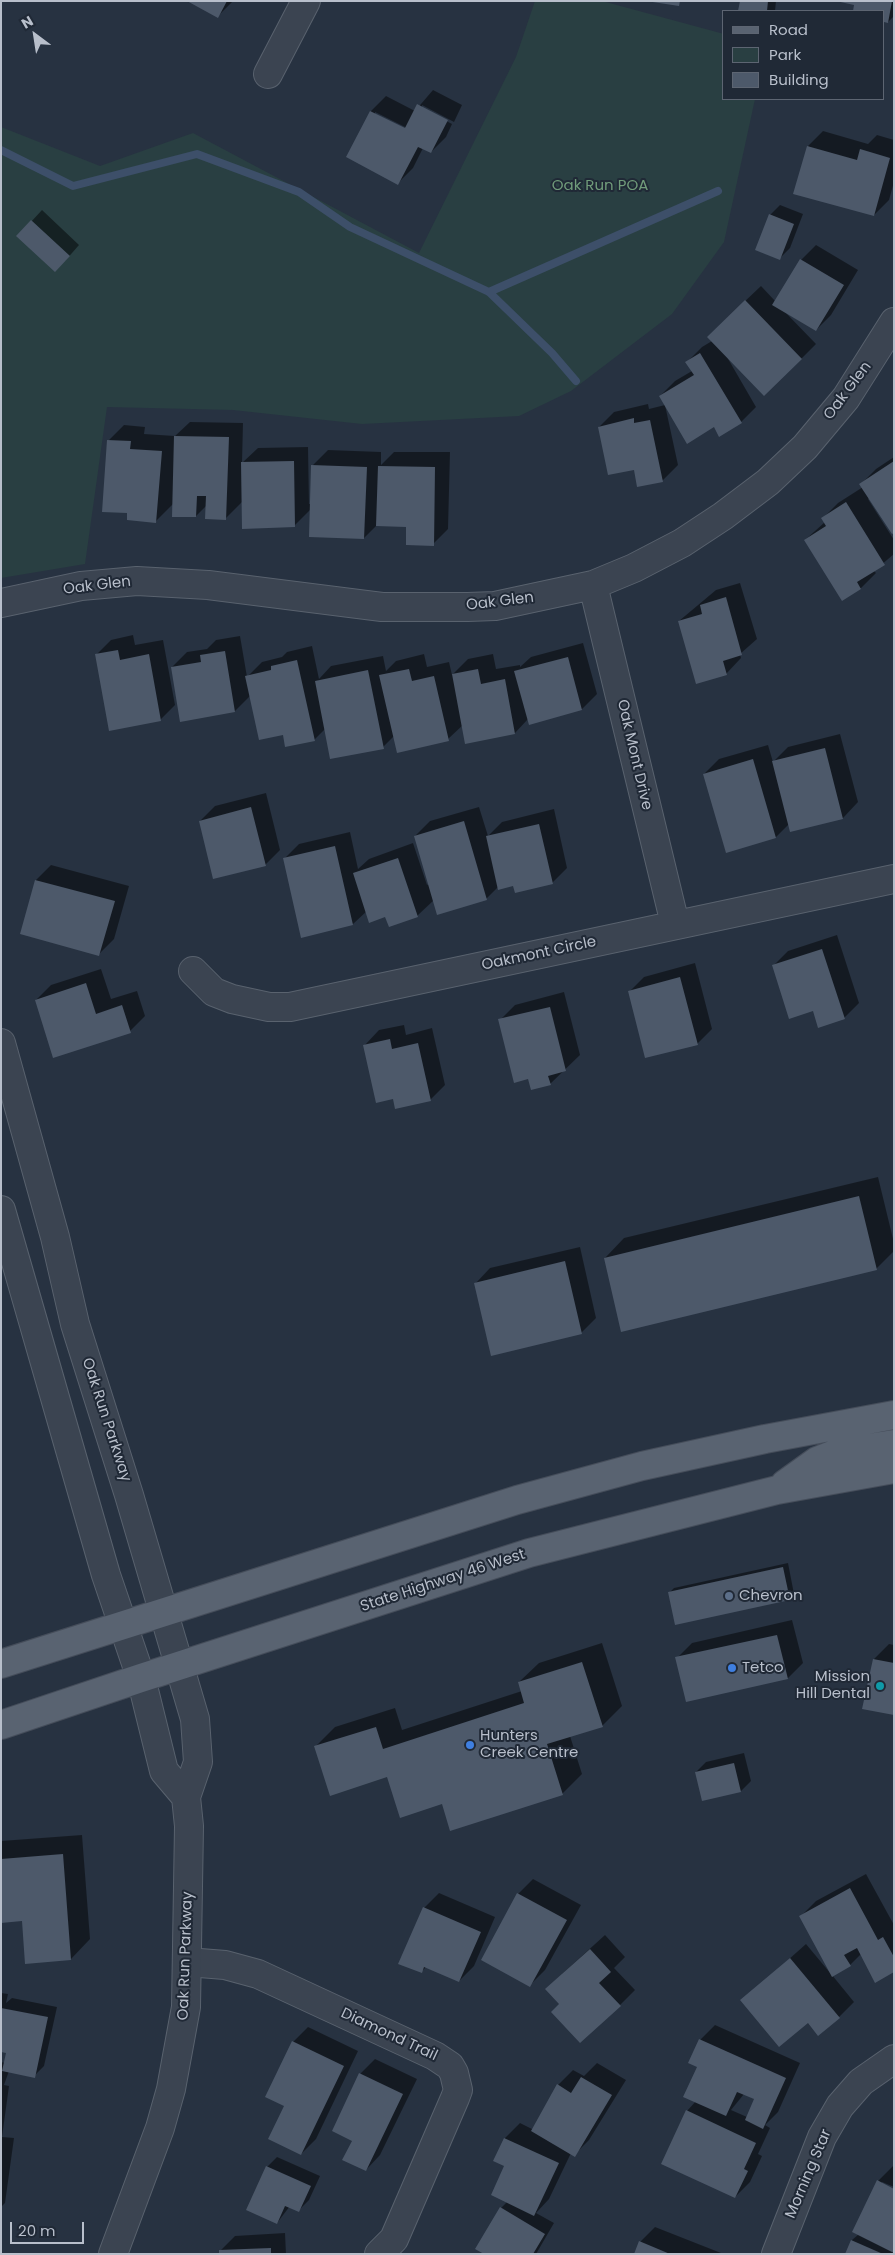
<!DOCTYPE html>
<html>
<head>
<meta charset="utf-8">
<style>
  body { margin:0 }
  #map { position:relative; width:895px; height:2255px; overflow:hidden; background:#273241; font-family:Poppins,sans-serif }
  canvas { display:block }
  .frame { position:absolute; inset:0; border:2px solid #b8bfcb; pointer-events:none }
  .legend { position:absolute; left:722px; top:10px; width:162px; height:90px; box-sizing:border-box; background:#202936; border:1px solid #5d6572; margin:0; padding:6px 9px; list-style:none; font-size:15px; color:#b8bfcb }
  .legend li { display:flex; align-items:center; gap:10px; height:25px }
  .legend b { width:25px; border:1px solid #5d6572 }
  .north { position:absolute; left:10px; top:10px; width:50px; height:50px; -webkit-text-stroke:4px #202936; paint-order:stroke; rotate:329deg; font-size:14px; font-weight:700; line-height:20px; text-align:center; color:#b8bfcb }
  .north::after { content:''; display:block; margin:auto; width:18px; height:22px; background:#b8bfcb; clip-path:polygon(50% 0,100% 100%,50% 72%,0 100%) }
  .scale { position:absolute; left:10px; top:2222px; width:74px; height:22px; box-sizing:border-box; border:2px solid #b8bfcb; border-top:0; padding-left:6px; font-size:15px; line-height:18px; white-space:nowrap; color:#b8bfcb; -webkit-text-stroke:4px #202936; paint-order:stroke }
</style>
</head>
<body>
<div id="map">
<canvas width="895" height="2255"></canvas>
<div class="frame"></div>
<ul class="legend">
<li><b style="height:6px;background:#596371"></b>Road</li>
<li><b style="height:14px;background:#293f42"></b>Park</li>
<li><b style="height:14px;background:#4d596a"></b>Building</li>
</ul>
<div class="north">N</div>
<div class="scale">20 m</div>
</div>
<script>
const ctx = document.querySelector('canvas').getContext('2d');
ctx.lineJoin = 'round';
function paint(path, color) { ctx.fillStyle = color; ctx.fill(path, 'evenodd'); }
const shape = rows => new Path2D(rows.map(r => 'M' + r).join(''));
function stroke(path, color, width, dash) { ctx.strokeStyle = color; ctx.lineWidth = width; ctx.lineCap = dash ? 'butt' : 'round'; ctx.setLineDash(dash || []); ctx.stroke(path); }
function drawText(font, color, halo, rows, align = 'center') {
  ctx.font = font + ' Poppins,sans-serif'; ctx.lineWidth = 4; ctx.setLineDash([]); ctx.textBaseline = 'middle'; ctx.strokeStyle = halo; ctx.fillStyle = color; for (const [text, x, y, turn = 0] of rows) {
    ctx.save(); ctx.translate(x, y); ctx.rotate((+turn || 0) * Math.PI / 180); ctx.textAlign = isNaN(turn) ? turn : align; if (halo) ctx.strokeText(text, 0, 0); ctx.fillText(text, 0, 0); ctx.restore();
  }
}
const green = shape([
  [535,1,602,1,724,34,724,99,755,99,724,242,672,314,571,391,519,416,362,424,233,410,107,407,85,564,1,578,1,127,100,166,193,133,419,253,516,57]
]);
const shadow = shape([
  [190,1,233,1,218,16],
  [741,1,776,1,775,11,740,11],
  [841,1,894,1,894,16,888,22,884,21,884,11,854,11,855,4],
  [433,90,462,105,454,122,422,105,422,108,452,124,446,137,431,152,423,148,413,168,398,183,347,157,371,111,386,96,415,111],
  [375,112,411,130,410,132,375,114],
  [823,131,868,144,877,135,894,140,894,182,889,200,874,215,808,146],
  [780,205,803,214,790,248,780,258,770,215],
  [42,210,79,245,65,261,18,236],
  [816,245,858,270,831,315,816,330,786,313,816,344,801,359,727,357,756,407,741,422,714,426,660,396,675,381,692,371,687,362,702,347,712,341,723,322,761,286,776,302,801,260],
  [648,404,649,409,665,405,678,465,663,480,634,468,599,427,614,412],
  [190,422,243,423,242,463,258,448,308,447,309,504,311,504,313,465,328,450,381,452,381,465,394,452,450,452,448,529,433,544,408,526,377,525,364,538,311,509,294,526,243,501,226,518,207,505,196,516,173,504,156,521,128,512,109,440,124,425,145,427,144,434,175,436],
  [894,457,894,532,870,497,868,499,894,540,894,554,874,571,876,573,861,588,842,600,805,540,825,522,823,518,838,503,863,487,861,484,876,469],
  [740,583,757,639,740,654,741,658,726,674,679,621,716,590],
  [133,635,135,645,163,640,175,705,160,720,96,655,111,640],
  [240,636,247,677,262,662,282,657,287,652,312,646,319,679,331,666,383,656,386,671,396,661,424,654,427,667,449,662,452,675,468,659,493,654,496,669,520,665,520,667,531,657,583,643,597,694,582,709,530,723,528,719,515,733,466,742,463,725,448,739,394,736,383,747,326,728,314,740,283,734,251,695,235,711,181,720,172,667,187,652,207,649,216,640],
  [840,734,858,802,843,818,789,824,776,837,726,851,704,774,719,759,768,745,773,762,788,747],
  [266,793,280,850,265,865,200,821,215,806],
  [479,807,488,836,502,822,554,809,567,868,552,883,499,886,487,898,438,913,434,900,417,916,386,916,367,911,353,924,284,859,299,844,350,832,358,869,369,859,413,843,427,885,429,884,415,836,430,821],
  [51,865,129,886,114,939,99,954,22,933,36,880],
  [837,935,859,1003,844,1018,773,966,788,951],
  [695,963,712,1029,697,1044,629,992,644,977],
  [101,969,111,999,137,991,145,1016,130,1031,36,1000,51,985],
  [564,992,580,1055,550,1084,529,1078,500,1020,515,1005],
  [404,1025,406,1035,432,1028,445,1085,430,1100,394,1098,364,1046,379,1030],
  [878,1177,894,1243,894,1251,876,1269,605,1258,624,1238],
  [580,1247,596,1318,581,1333,475,1284,490,1268],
  [788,1563,794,1594,790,1599,669,1593,674,1588],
  [792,1620,803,1663,788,1678,677,1658,692,1643],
  [602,1643,622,1706,602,1726,570,1736,582,1774,562,1794,442,1803,388,1776,315,1747,335,1727,395,1708,402,1730,522,1691,519,1682,539,1663],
  [889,1644,894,1645,894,1714,874,1659],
  [744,1753,751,1781,741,1791,696,1772,706,1762],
  [82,1835,90,1939,71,1959,23,1920,1,1921,1,1841],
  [866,1874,894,1925,894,1971,861,1954,850,1965,832,1975,854,2002,839,2017,808,2021,742,2001,806,1944,831,1974,801,1916,816,1901],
  [533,1879,581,1905,545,1970,530,1985,518,1894],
  [439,1893,495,1917,474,1966,459,1981,426,1967,421,1972,424,1908],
  [605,1935,625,1957,614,1968,635,1990,620,2005,560,2004,562,1974],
  [1,1993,8,1994,6,2003,12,1998,57,2007,44,2066,34,2076,9,2071,4,2085,9,2086,2,2137,14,2138,5,2203,1,2207,1,2062,5,2063,8,2052,1,2050],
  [715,2025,800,2063,778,2112,765,2125,770,2128,758,2154,762,2156,750,2182,735,2197,687,2111,696,2101,700,2040],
  [744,2094,755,2099,747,2117,731,2110],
  [308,2027,358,2051,316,2139,301,2154,293,2042],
  [375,2059,417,2079,380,2155,366,2170,354,2140,360,2074],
  [597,2063,626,2080,589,2140,574,2155,571,2153,549,2199,536,2213,554,2223,536,2254,487,2254,501,2208,507,2202,506,2165,495,2160,505,2138,520,2123,534,2130,558,2085,573,2070,584,2076],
  [277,2157,320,2176,309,2200,299,2210,290,2206,277,2223,267,2167],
  [893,2166,894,2187,882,2182,882,2184,894,2190,894,2254,846,2254,852,2240,859,2234,878,2181],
  [655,2227,721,2253,721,2254,635,2254,640,2242],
  [285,2233,286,2254,221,2254,220,2251,235,2236]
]);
const stream = shape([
  [1,150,73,186,197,154,299,192,350,227,489,292,552,353,576,381],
  [489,292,718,191]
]);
const building = shape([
  [187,1,227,1,218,18],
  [646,1,680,1,679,6],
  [740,1,768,1,767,11,738,11],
  [836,1,892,1,888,23,884,22,884,11,853,11,854,5],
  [417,104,448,120,431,153,418,147,398,185,346,157,370,111,405,128],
  [807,146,857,160,860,149,890,158,874,216,793,194],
  [769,214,794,224,780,260,755,250],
  [31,220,70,256,55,272,16,236],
  [800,259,844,285,816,331,772,305],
  [745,300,802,359,764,396,707,337],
  [700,353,742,423,719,437,714,427,687,444,659,396,694,375,685,362],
  [634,418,634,423,650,420,663,482,637,487,634,470,608,475,598,427],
  [174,436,229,437,226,520,205,519,206,496,197,496,196,517,172,517],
  [107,440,131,441,130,449,162,451,156,523,127,520,127,513,102,512],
  [294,461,295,527,242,529,241,462],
  [894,461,894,533,892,534,859,484],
  [311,465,367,467,364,539,309,537],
  [378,466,435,467,434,546,406,545,406,527,376,526],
  [846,502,885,565,857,582,861,589,842,601,804,540,826,526,821,518],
  [726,597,742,655,723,661,727,675,696,684,678,621,702,614,700,605],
  [118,650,120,660,149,654,161,721,109,731,95,654],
  [225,651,235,712,180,722,171,667,201,662,200,655],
  [568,657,582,710,529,725,514,671],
  [297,660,315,741,285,747,283,735,259,740,245,676,271,670,271,666],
  [409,669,412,681,434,676,449,741,397,753,379,675],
  [478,669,481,684,505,679,515,734,465,744,452,674],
  [368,670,384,749,330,759,315,681],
  [825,748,843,819,790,832,772,761],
  [753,759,776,838,726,853,703,774],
  [251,807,266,866,213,879,199,821],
  [464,821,487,900,437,915,414,836],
  [539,824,553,884,515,893,513,886,498,890,486,836],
  [335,846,353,925,301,938,283,858],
  [398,858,418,917,389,927,385,917,369,923,353,873],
  [35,880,115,901,99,956,20,934],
  [822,949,845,1019,818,1028,813,1011,789,1019,772,965],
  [680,977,698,1045,645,1058,628,991],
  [86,983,96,1014,122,1005,131,1033,53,1058,35,1000],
  [550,1007,566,1071,548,1076,551,1085,531,1090,528,1079,514,1083,498,1019],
  [390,1039,392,1049,418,1043,431,1101,395,1109,393,1099,376,1103,363,1045],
  [859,1196,877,1270,621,1332,604,1258],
  [565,1261,582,1334,491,1356,474,1283],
  [783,1567,790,1600,675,1625,668,1592],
  [777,1635,788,1679,686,1702,675,1657],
  [873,1659,894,1663,894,1715,862,1709],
  [582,1662,603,1727,547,1744,563,1795,450,1831,442,1804,400,1818,387,1777,330,1796,314,1746,376,1727,383,1749,524,1703,518,1682],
  [734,1763,741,1792,702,1801,695,1772],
  [63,1854,71,1960,25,1964,22,1921,1,1923,1,1859],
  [850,1888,878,1940,883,1937,894,1957,894,1972,875,1983,857,1948,844,1955,851,1966,832,1977,799,1916],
  [517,1893,567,1920,530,1987,481,1960],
  [423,1907,481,1932,459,1982,424,1967,422,1973,398,1964],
  [590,1949,611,1972,599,1983,621,2006,580,2043,551,2012,559,2004,545,1989],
  [790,1958,840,2018,818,2036,808,2023,779,2047,740,2000],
  [1,2008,48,2017,35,2078,2,2071,6,2053,1,2052],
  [699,2039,786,2078,763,2129,745,2120,754,2099,737,2092,726,2116,683,2097,697,2067,688,2063],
  [292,2041,344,2066,301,2155,268,2139,284,2106,265,2097],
  [359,2073,403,2094,366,2171,342,2160,352,2141,332,2131],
  [581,2077,612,2095,575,2157,531,2131,557,2084,571,2093],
  [686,2110,756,2143,744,2169,748,2171,735,2198,661,2164],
  [504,2138,559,2163,534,2216,491,2195,504,2166,493,2161],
  [266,2166,311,2186,299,2212,285,2206,277,2224,246,2210],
  [877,2180,894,2189,894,2253,852,2232],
  [500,2207,545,2234,533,2254,484,2254,475,2249],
  [851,2240,883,2254,845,2254],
  [639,2241,670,2254,634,2254],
  [271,2248,271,2254,219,2254,219,2250]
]);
const minor = shape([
  [268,74,306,1],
  [593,585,675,924],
  [1,603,81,586,137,581,208,585,382,607,468,607,495,606,593,585,634,568,682,543,723,516,768,482,805,447,846,398,894,322],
  [193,971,214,992,232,999,269,1007,290,1007,894,879],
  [187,1962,225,1965,258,1974,435,2056,450,2066,454,2073,458,2090,455,2098,394,2239,379,2254],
  [776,2254,822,2137,840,2106,861,2082,894,2059]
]);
const tertiary = shape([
  [1,1043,55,1237,75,1324,129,1495,195,1719,198,1762,186,1797,189,1826,186,2007,171,2089,160,2128,113,2254],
  [1,1210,106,1575,141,1678,164,1771,186,1797]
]);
const primary = shape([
  [785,1484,817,1461,837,1453,894,1444],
  [1,1664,517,1500,642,1466,765,1439,894,1415],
  [1,1725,141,1678,529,1553,777,1490,894,1469]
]);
const markers = [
  [729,1596,5,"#5c6f8a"],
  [732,1668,5,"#3f7fe0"],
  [880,1686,5,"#0f9aa8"],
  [470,1745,5,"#3f7fe0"]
];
const parkNames = [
  ["Oak Run POA",600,186]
];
const streetNames = [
  ["Oak Glen",848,391,-53],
  ["Oak Glen",97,586,-7],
  ["Oak Glen",500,602,-7],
  ["Oak Mont Drive",634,755,77],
  ["Oakmont Circle",539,954,-12],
  ["Oak Run Parkway",106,1420,72],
  ["State Highway 46 West",443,1581,-18],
  ["Oak Run Parkway",186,1956,-88],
  ["Diamond Trail",389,2035,25],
  ["Morning Star",809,2174,-67]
];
const poiNames = [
  ["Chevron",739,1596],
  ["Tetco",742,1668],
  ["Mission",870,1677,"right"],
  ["Hill Dental",870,1694,"right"],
  ["Hunters",480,1736],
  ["Creek Centre",480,1753]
];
paint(green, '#293f42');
paint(shadow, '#0007');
stroke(stream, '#3d4f69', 8);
paint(building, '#4d596a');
stroke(minor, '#59626e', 30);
stroke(tertiary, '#59626e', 30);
stroke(primary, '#454d5a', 30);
stroke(minor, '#3b4451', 28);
stroke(tertiary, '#3b4451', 28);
stroke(primary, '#596371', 28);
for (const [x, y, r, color] of markers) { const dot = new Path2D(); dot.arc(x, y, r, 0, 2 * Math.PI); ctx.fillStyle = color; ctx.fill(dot); stroke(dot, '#202936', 2); }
drawText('15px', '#709b7a', '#202936', parkNames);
drawText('15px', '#b8bfcb', '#202936', streetNames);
drawText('15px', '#b8bfcb', '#202936', poiNames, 'left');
</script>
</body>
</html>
